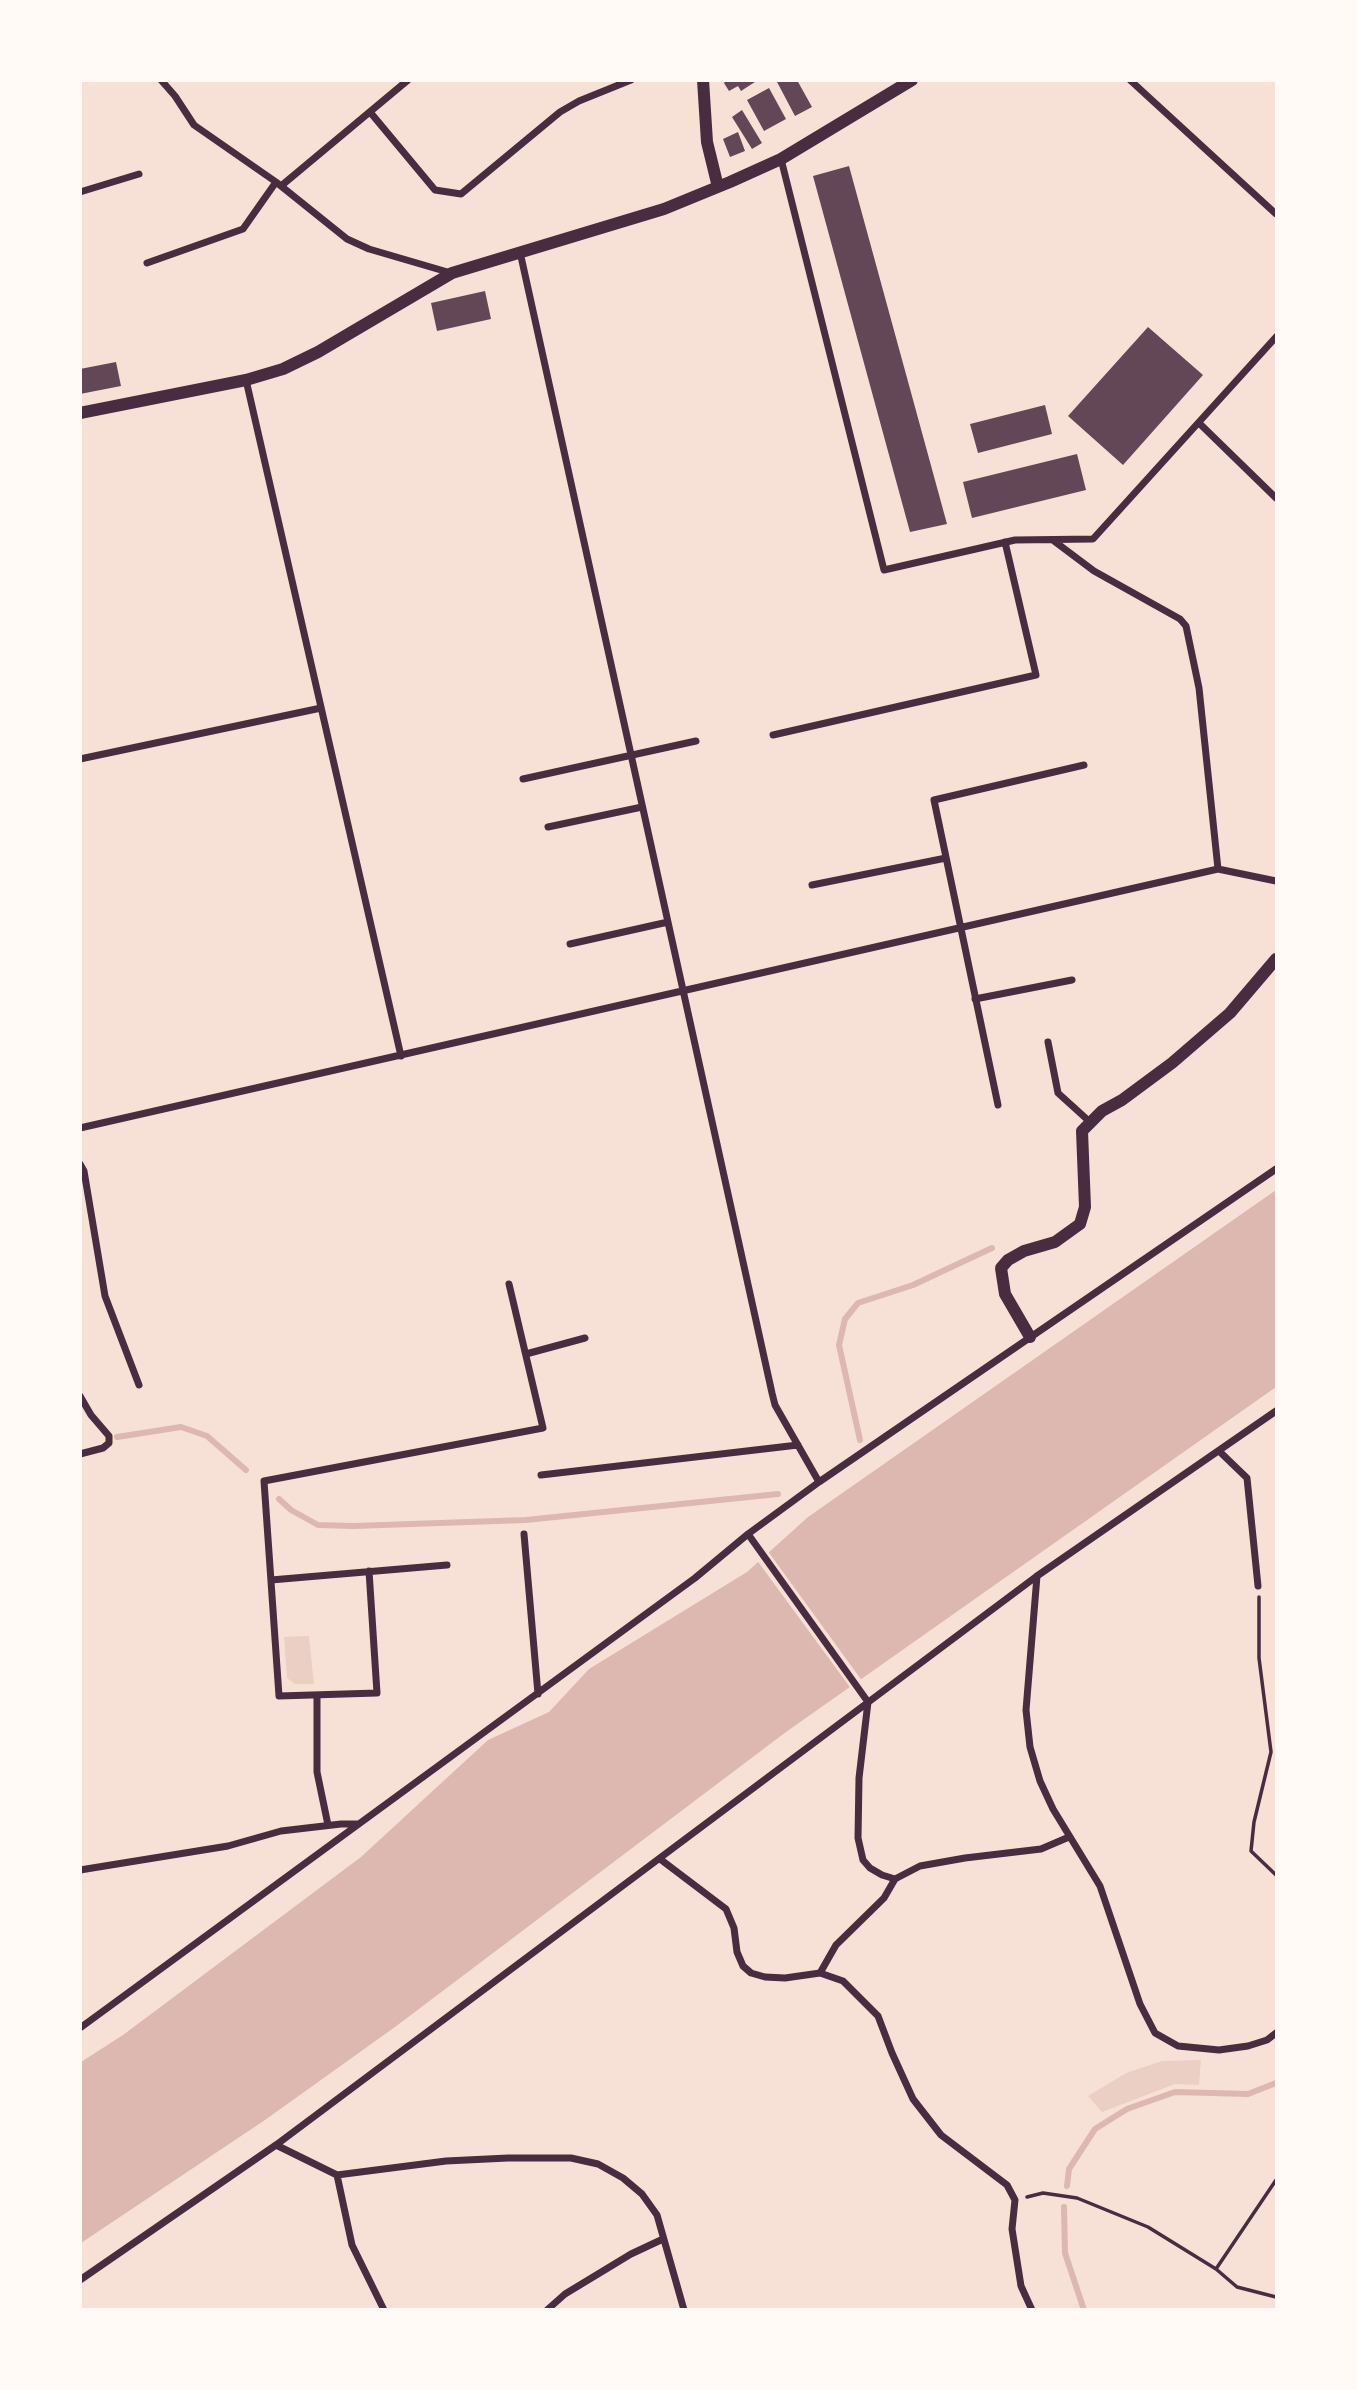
<!DOCTYPE html>
<html>
<head>
<meta charset="utf-8">
<style>
  body { margin:0 }
  #map { position:relative; width:1357px; height:2390px; overflow:hidden; background:#f7e1d7; font-family:"Fira Sans Condensed",sans-serif }
  canvas { display:block }
  .frame { position:absolute; inset:0; border:82px solid #fffaf5; pointer-events:none }
</style>
</head>
<body>
<div id="map">
<canvas width="1357" height="2390"></canvas>
<div class="frame"></div>
</div>
<script>
const ctx = document.querySelector('canvas').getContext('2d');
ctx.lineJoin = 'round';
function paint(path, color) { ctx.fillStyle = color; ctx.fill(path, 'evenodd'); }
const shape = rows => new Path2D(rows.map(r => 'M' + r).join(''));
function stroke(path, color, width, dash) { ctx.strokeStyle = color; ctx.lineWidth = width; ctx.lineCap = dash ? 'butt' : 'round'; ctx.setLineDash(dash || []); ctx.stroke(path); }
const green = shape([
  [309,1636,314,1684,295,1684,287,1678,284,1637],
  [1201,2060,1199,2085,1175,2084,1102,2112,1088,2096,1126,2073,1162,2061]
]);
const water = shape([
  [1276,1190,1276,1387,786,1732,395,2027,265,2120,81,2243,81,2062,123,2035,361,1857,488,1740,549,1712,589,1669,747,1572,808,1517]
]);
const pier = shape([
  [767,1550,863,1682,852,1690,756,1559]
]);
const stream = shape([
  [117,1437,181,1427,207,1436,246,1470],
  [860,1440,839,1345,845,1319,858,1303,913,1285,992,1248],
  [279,1499,291,1510,318,1525,354,1526,526,1520,778,1494],
  [1067,2186,1069,2169,1095,2129,1127,2109,1175,2092,1248,2094,1276,2083],
  [1064,2207,1065,2253,1084,2310]
]);
const building = shape([
  [726,80,758,80,741,91,738,86,729,91,724,83],
  [776,80,797,80,812,107,795,116],
  [769,88,786,119,764,131,747,100],
  [742,110,762,143,752,149,732,117],
  [738,132,745,151,730,157,723,139],
  [849,166,947,524,910,532,813,176],
  [485,291,491,319,437,331,431,303],
  [1148,327,1203,375,1123,465,1068,416],
  [116,362,121,386,80,394,80,369],
  [1045,405,1052,434,978,453,970,424],
  [1077,454,1086,490,972,518,963,482]
]);
const path = shape([
  [1259,1597,1259,1658,1271,1752,1254,1822,1251,1851,1276,1875],
  [1027,2197,1043,2193,1077,2198,1148,2227,1216,2269,1237,2287,1276,2297],
  [1216,2269,1276,2180]
]);
const minor = shape([
  [161,80,175,96,194,125,276,182,347,239,369,249,451,273],
  [1130,80,1276,214],
  [370,112,435,190,461,194,560,112,579,101,631,80],
  [781,159,884,570,1015,540,1093,539,1276,337],
  [281,186,408,80],
  [80,192,139,174],
  [520,252,772,1393,775,1405,819,1482],
  [147,263,243,229,276,182],
  [246,380,401,1056],
  [1199,423,1276,498],
  [1054,541,1094,571,1180,619,1186,626,1199,688,1218,869],
  [773,735,1036,675,1005,542],
  [80,759,321,708],
  [523,779,696,741],
  [548,827,642,807],
  [812,885,946,858],
  [570,944,668,922],
  [975,999,1072,980],
  [1048,1042,1058,1093,1090,1122],
  [998,1105,934,800,1084,765],
  [80,1128,1218,869,1276,881],
  [80,1164,84,1171,105,1296,139,1385],
  [526,1354,585,1338],
  [80,1396,91,1415,109,1436,109,1443,103,1448,80,1454],
  [1219,1451,1247,1478,1258,1586],
  [541,1475,798,1445],
  [524,1534,538,1694],
  [748,1534,868,1702,859,1778,858,1838,863,1860,870,1868,882,1875,895,1879],
  [369,1571,377,1693,279,1696,264,1481,543,1428,509,1284],
  [1037,1576,1026,1710,1030,1747,1040,1781,1053,1809,1100,1886,1140,2004,1155,2033,1178,2046,1219,2050,1248,2046,1267,2040,1276,2033],
  [271,1580,447,1565],
  [317,1695,317,1772,328,1825],
  [660,1859,726,1909,734,1928,737,1952,743,1966,751,1973,765,1977,785,1978,820,1973,836,1945,884,1898,895,1879,920,1866,965,1858,1041,1849,1069,1837],
  [80,1870,228,1846,281,1831,341,1824,358,1824],
  [820,1973,843,1981,878,2016,892,2053,913,2099,941,2135,1007,2185,1015,2200,1012,2229,1021,2286,1032,2310],
  [80,2028,695,1578,748,1534,819,1482,1276,1169],
  [276,2145,337,2175,446,2161,508,2158,571,2158,598,2164,623,2178,642,2194,657,2215,684,2310],
  [337,2175,352,2245,384,2310],
  [80,2280,276,2145,1037,1576,1276,1411],
  [547,2310,565,2294,631,2254,663,2239]
]);
const tertiary = shape([
  [703,80,707,142,718,187],
  [80,413,246,380,283,369,318,352,452,273,664,209,730,182,781,159,912,80],
  [1030,1337,1005,1294,1001,1268,1008,1260,1024,1251,1055,1242,1080,1224,1085,1207,1082,1131,1102,1111,1122,1100,1172,1063,1230,1013,1276,959]
]);
paint(green, '#ebcfc5');
paint(water, '#dcb8b0');
paint(pier, '#f7e1d7');
stroke(stream, '#dcb8b0', 6);
paint(building, '#644757');
stroke(path, '#4a2c40', 3.5);
stroke(minor, '#4a2c40', 7);
stroke(tertiary, '#4a2c40', 12);
</script>
</body>
</html>
